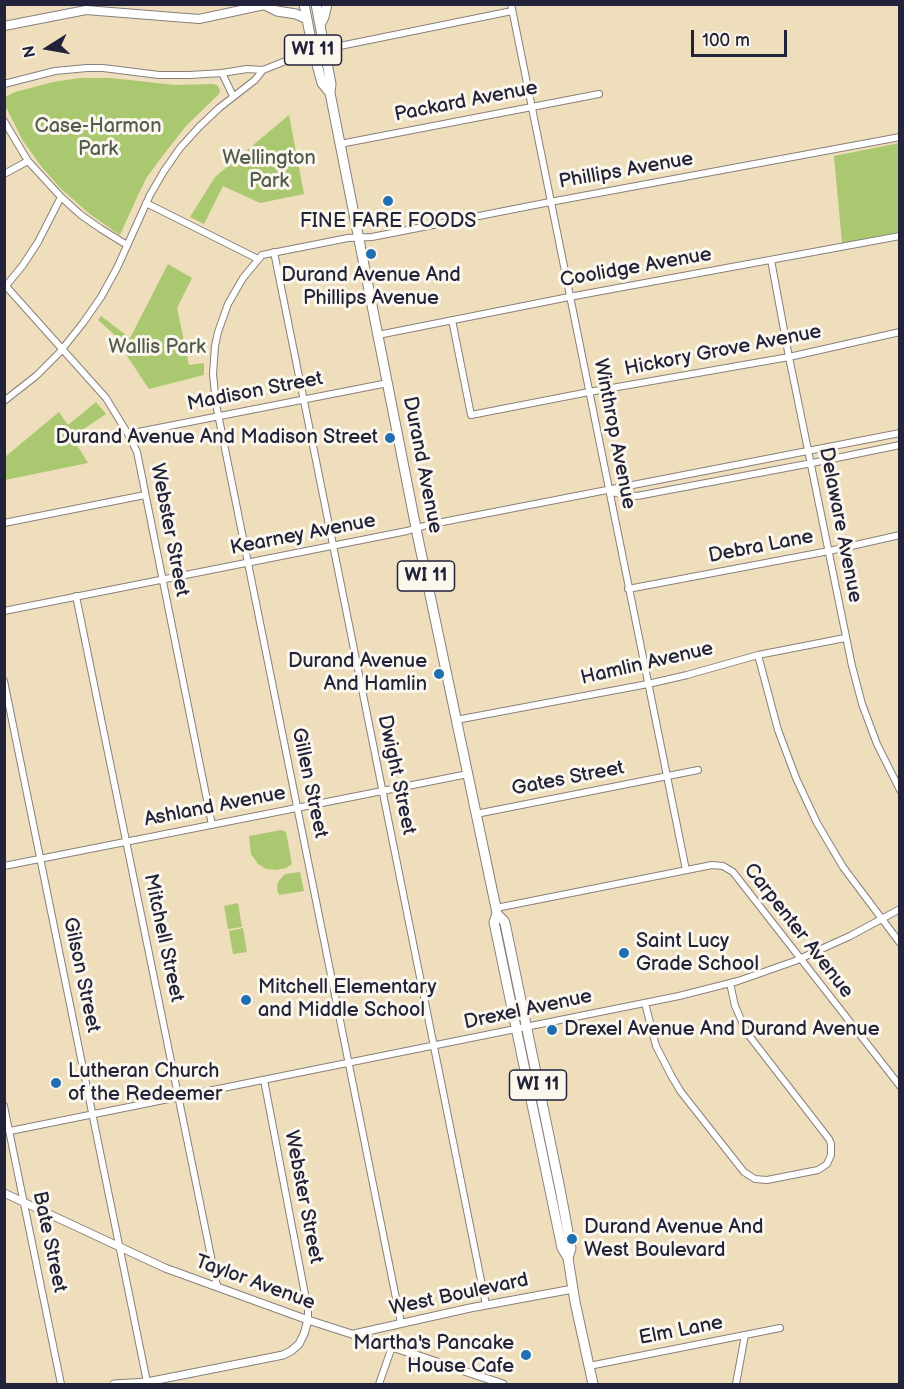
<!DOCTYPE html>
<html>
<head>
<meta charset="utf-8">
<style>
  body { margin:0 }
  #map { position:relative; width:904px; height:1389px; overflow:hidden; background:#efdebc; font-family:"Balsamiq Sans",sans-serif }
  canvas { display:block }
  .frame { position:absolute; inset:0; border:6px solid #22223b; pointer-events:none }
  .north { position:absolute; left:18px; top:18px; width:60px; height:60px; -webkit-text-stroke:4px #fbf7ec; paint-order:stroke; rotate:259deg; font-size:16px; font-weight:700; line-height:24px; text-align:center; color:#22223b }
  .north::after { content:''; display:block; margin:auto; width:21px; height:27px; background:#22223b; clip-path:polygon(50% 0,100% 100%,50% 72%,0 100%) }
  .scale { position:absolute; left:691px; top:30px; width:96px; height:27px; box-sizing:border-box; border:3px solid #22223b; border-top:0; padding-left:8px; font-size:18px; line-height:21px; white-space:nowrap; color:#22223b; -webkit-text-stroke:4px #fbf7ec; paint-order:stroke }
</style>
</head>
<body>
<div id="map">
<canvas width="904" height="1389"></canvas>
<div class="frame"></div>
<div class="north">N</div>
<div class="scale">100 m</div>
</div>
<script>
const ctx = document.querySelector('canvas').getContext('2d');
ctx.lineJoin = 'round';
function paint(path, color) { ctx.fillStyle = color; ctx.fill(path, 'evenodd'); }
const shape = rows => new Path2D(rows.map(r => 'M' + r).join(''));
function stroke(path, color, width, dash) { ctx.strokeStyle = color; ctx.lineWidth = width; ctx.lineCap = dash ? 'butt' : 'round'; ctx.setLineDash(dash || []); ctx.stroke(path); }
function drawText(font, color, halo, rows, align = 'center') {
  ctx.font = font + ' "Balsamiq Sans",sans-serif'; ctx.lineWidth = 6; ctx.setLineDash([]); ctx.textBaseline = 'middle'; ctx.strokeStyle = halo; ctx.fillStyle = color; for (const [text, x, y, turn = 0] of rows) {
    ctx.save(); ctx.translate(x, y); ctx.rotate((+turn || 0) * Math.PI / 180); ctx.textAlign = isNaN(turn) ? turn : align; if (halo) ctx.strokeText(text, 0, 0); ctx.fillText(text, 0, 0); ctx.restore();
  }
}
const green = shape([
  [80,78,111,78,175,85,213,84,217,85,220,90,219,94,186,126,164,154,147,177,139,193,120,235,91,215,61,189,41,166,23,141,5,105,5,97,15,92,53,82],
  [289,115,304,194,260,203,223,186,204,224,190,217,215,177],
  [899,143,899,232,842,243,834,156],
  [168,264,192,278,177,308,189,365,204,363,204,375,149,389,123,350,126,345,98,320,101,316,130,338],
  [96,402,106,414,72,437,88,463,5,480,5,457,59,412,68,425],
  [281,830,286,832,292,864,286,868,277,870,266,869,258,864,251,854,249,836],
  [300,872,304,891,279,895,277,890,278,882,283,876,286,874],
  [238,903,242,927,228,929,224,906],
  [243,928,247,952,233,954,229,931]
]);
const minor = shape([
  [511,4,686,870],
  [325,49,512,11],
  [222,73,233,96],
  [4,84,55,71,87,68,103,68,159,75,190,75,222,73,247,69,263,70,313,50],
  [4,121,28,161,61,197,81,215,101,229,127,245],
  [340,144,599,94],
  [4,174,28,161],
  [146,203,258,259],
  [274,252,486,1305],
  [771,260,789,357,852,666,862,704,877,744,900,790],
  [4,284,106,398,128,434,137,452,212,825],
  [5,287,23,265,38,242,61,197],
  [452,320,471,415,589,392,789,357,900,332],
  [378,335,569,297,900,236],
  [4,401,36,376,59,353,83,323,101,297,117,268,150,195,164,171,180,148,199,127,219,108,255,80,263,70],
  [128,434,388,383],
  [609,491,620,494,637,496,812,463,900,445],
  [4,523,145,495],
  [628,589,829,551,900,535],
  [76,596,217,1286],
  [4,611,407,531,427,525,900,433],
  [758,655,778,730,796,778,817,823,843,867,900,943],
  [4,681,147,1382],
  [456,720,648,684,687,675,758,655,845,638],
  [476,814,698,770],
  [4,866,468,774],
  [496,908,712,865,723,866,733,872,900,1086],
  [645,1003,656,1046,672,1077,681,1092,744,1172,755,1179,767,1180,818,1170,827,1164,831,1155,831,1144,829,1139,747,1033,735,1006,730,983],
  [264,1080,308,1310,308,1320],
  [4,1106,61,1384],
  [10,1131,679,996,738,981,795,961,850,936,900,909],
  [401,1323,216,404,213,374,215,346,218,332,228,304,243,278,262,255,348,238,372,237,550,202,900,137],
  [589,1366,780,1328],
  [379,1384,392,1347],
  [736,1384,745,1335]
]);
const tertiary = shape([
  [4,1193,165,1268,308,1320,392,1347,503,1384],
  [354,1334,470,1308,573,1289],
  [114,1384,147,1382,283,1355,291,1351,299,1344,304,1334,308,1320]
]);
const secondary = shape([
  [4,26,86,10,199,19,269,4]
]);
const primary = shape([
  [304,4,313,50,322,83,330,93],
  [316,4,331,84,330,93,418,538,496,908,497,914,494,922,562,1248,568,1258],
  [265,5,277,11,296,14,307,19],
  [320,25,324,17,327,4],
  [497,914,504,921,505,923,560,1189,571,1248,568,1258,575,1302,593,1384]
]);
const markers = [
  [388,201,6,"#1f6fb2"],
  [371,254,6,"#1f6fb2"],
  [390,438,6,"#1f6fb2"],
  [439,674,6,"#1f6fb2"],
  [624,953,6,"#1f6fb2"],
  [246,1000,6,"#1f6fb2"],
  [552,1030,6,"#1f6fb2"],
  [56,1083,6,"#1f6fb2"],
  [572,1239,6,"#1f6fb2"],
  [526,1355,6,"#1f6fb2"]
];
const shields = [
  [313,50,57],
  [426,576,57],
  [538,1085,57]
];
const shieldNames = [
  ["WI 11",313,50],
  ["WI 11",426,576],
  ["WI 11",538,1085]
];
const streetNames = [
  ["Packard Avenue",466,102,-11],
  ["Phillips Avenue",626,171,-10],
  ["Coolidge Avenue",636,268,-10],
  ["Hickory Grove Avenue",723,351,-11],
  ["Madison Street",255,392,-11],
  ["Winthrop Avenue",614,434,79],
  ["Durand Avenue",422,465,79],
  ["Delaware Avenue",840,525,79],
  ["Webster Street",169,530,79],
  ["Kearney Avenue",303,535,-11],
  ["Debra Lane",761,547,-11],
  ["Hamlin Avenue",647,664,-13],
  ["Dwight Street",396,775,78],
  ["Gates Street",568,779,-11],
  ["Gillen Street",309,783,78],
  ["Ashland Avenue",215,807,-11],
  ["Carpenter Avenue",798,931,52],
  ["Mitchell Street",163,938,78],
  ["Gilson Street",81,975,78],
  ["Drexel Avenue",528,1010,-12],
  ["Webster Street",303,1197,79],
  ["Bate Street",49,1242,78],
  ["Taylor Avenue",255,1283,20],
  ["West Boulevard",459,1295,-12],
  ["Elm Lane",681,1331,-11]
];
const parkNames = [
  ["Case-Harmon",98,127],
  ["Park",98,150],
  ["Wellington",269,159],
  ["Park",269,182],
  ["Wallis Park",157,348]
];
const poiNames = [
  ["FINE FARE FOODS",388,222,"center"],
  ["Durand Avenue And",371,276,"center"],
  ["Phillips Avenue",371,299,"center"],
  ["Durand Avenue And Madison Street",378,438,"right"],
  ["Durand Avenue",427,662,"right"],
  ["And Hamlin",427,685,"right"],
  ["Saint Lucy",636,942],
  ["Grade School",636,965],
  ["Mitchell Elementary",258,988],
  ["and Middle School",258,1011],
  ["Drexel Avenue And Durand Avenue",564,1030],
  ["Lutheran Church",68,1072],
  ["of the Redeemer",68,1095],
  ["Durand Avenue And",584,1228],
  ["West Boulevard",584,1251],
  ["Martha's Pancake",514,1344,"right"],
  ["House Cafe",514,1367,"right"]
];
paint(green, '#aac870');
stroke(minor, '#88807c', 8);
stroke(tertiary, '#88807c', 9);
stroke(secondary, '#88807c', 10);
stroke(primary, '#88807c', 11);
stroke(minor, '#fff', 6);
stroke(tertiary, '#fff', 7);
stroke(secondary, '#fff', 8);
stroke(primary, '#fff', 9);
for (const [x, y, r, color] of markers) { const dot = new Path2D(); dot.arc(x, y, r, 0, 2 * Math.PI); ctx.fillStyle = color; ctx.fill(dot); stroke(dot, '#fbf7ec', 2); }
for (const [x, y, w] of shields) { const box = new Path2D(); box.roundRect(x - w / 2, y - 15, w, 30, 4.5); ctx.fillStyle = '#fbf7ec'; ctx.fill(box); stroke(box, '#22223b', 1.5); }
drawText('bold 18px', '#22223b', null, shieldNames);
drawText('20px', '#22223b', '#fbf7ec', streetNames);
drawText('20px', '#525c4e', '#fbf7ec', parkNames);
drawText('20px', '#22223b', '#fbf7ec', poiNames, 'left');
</script>
</body>
</html>
